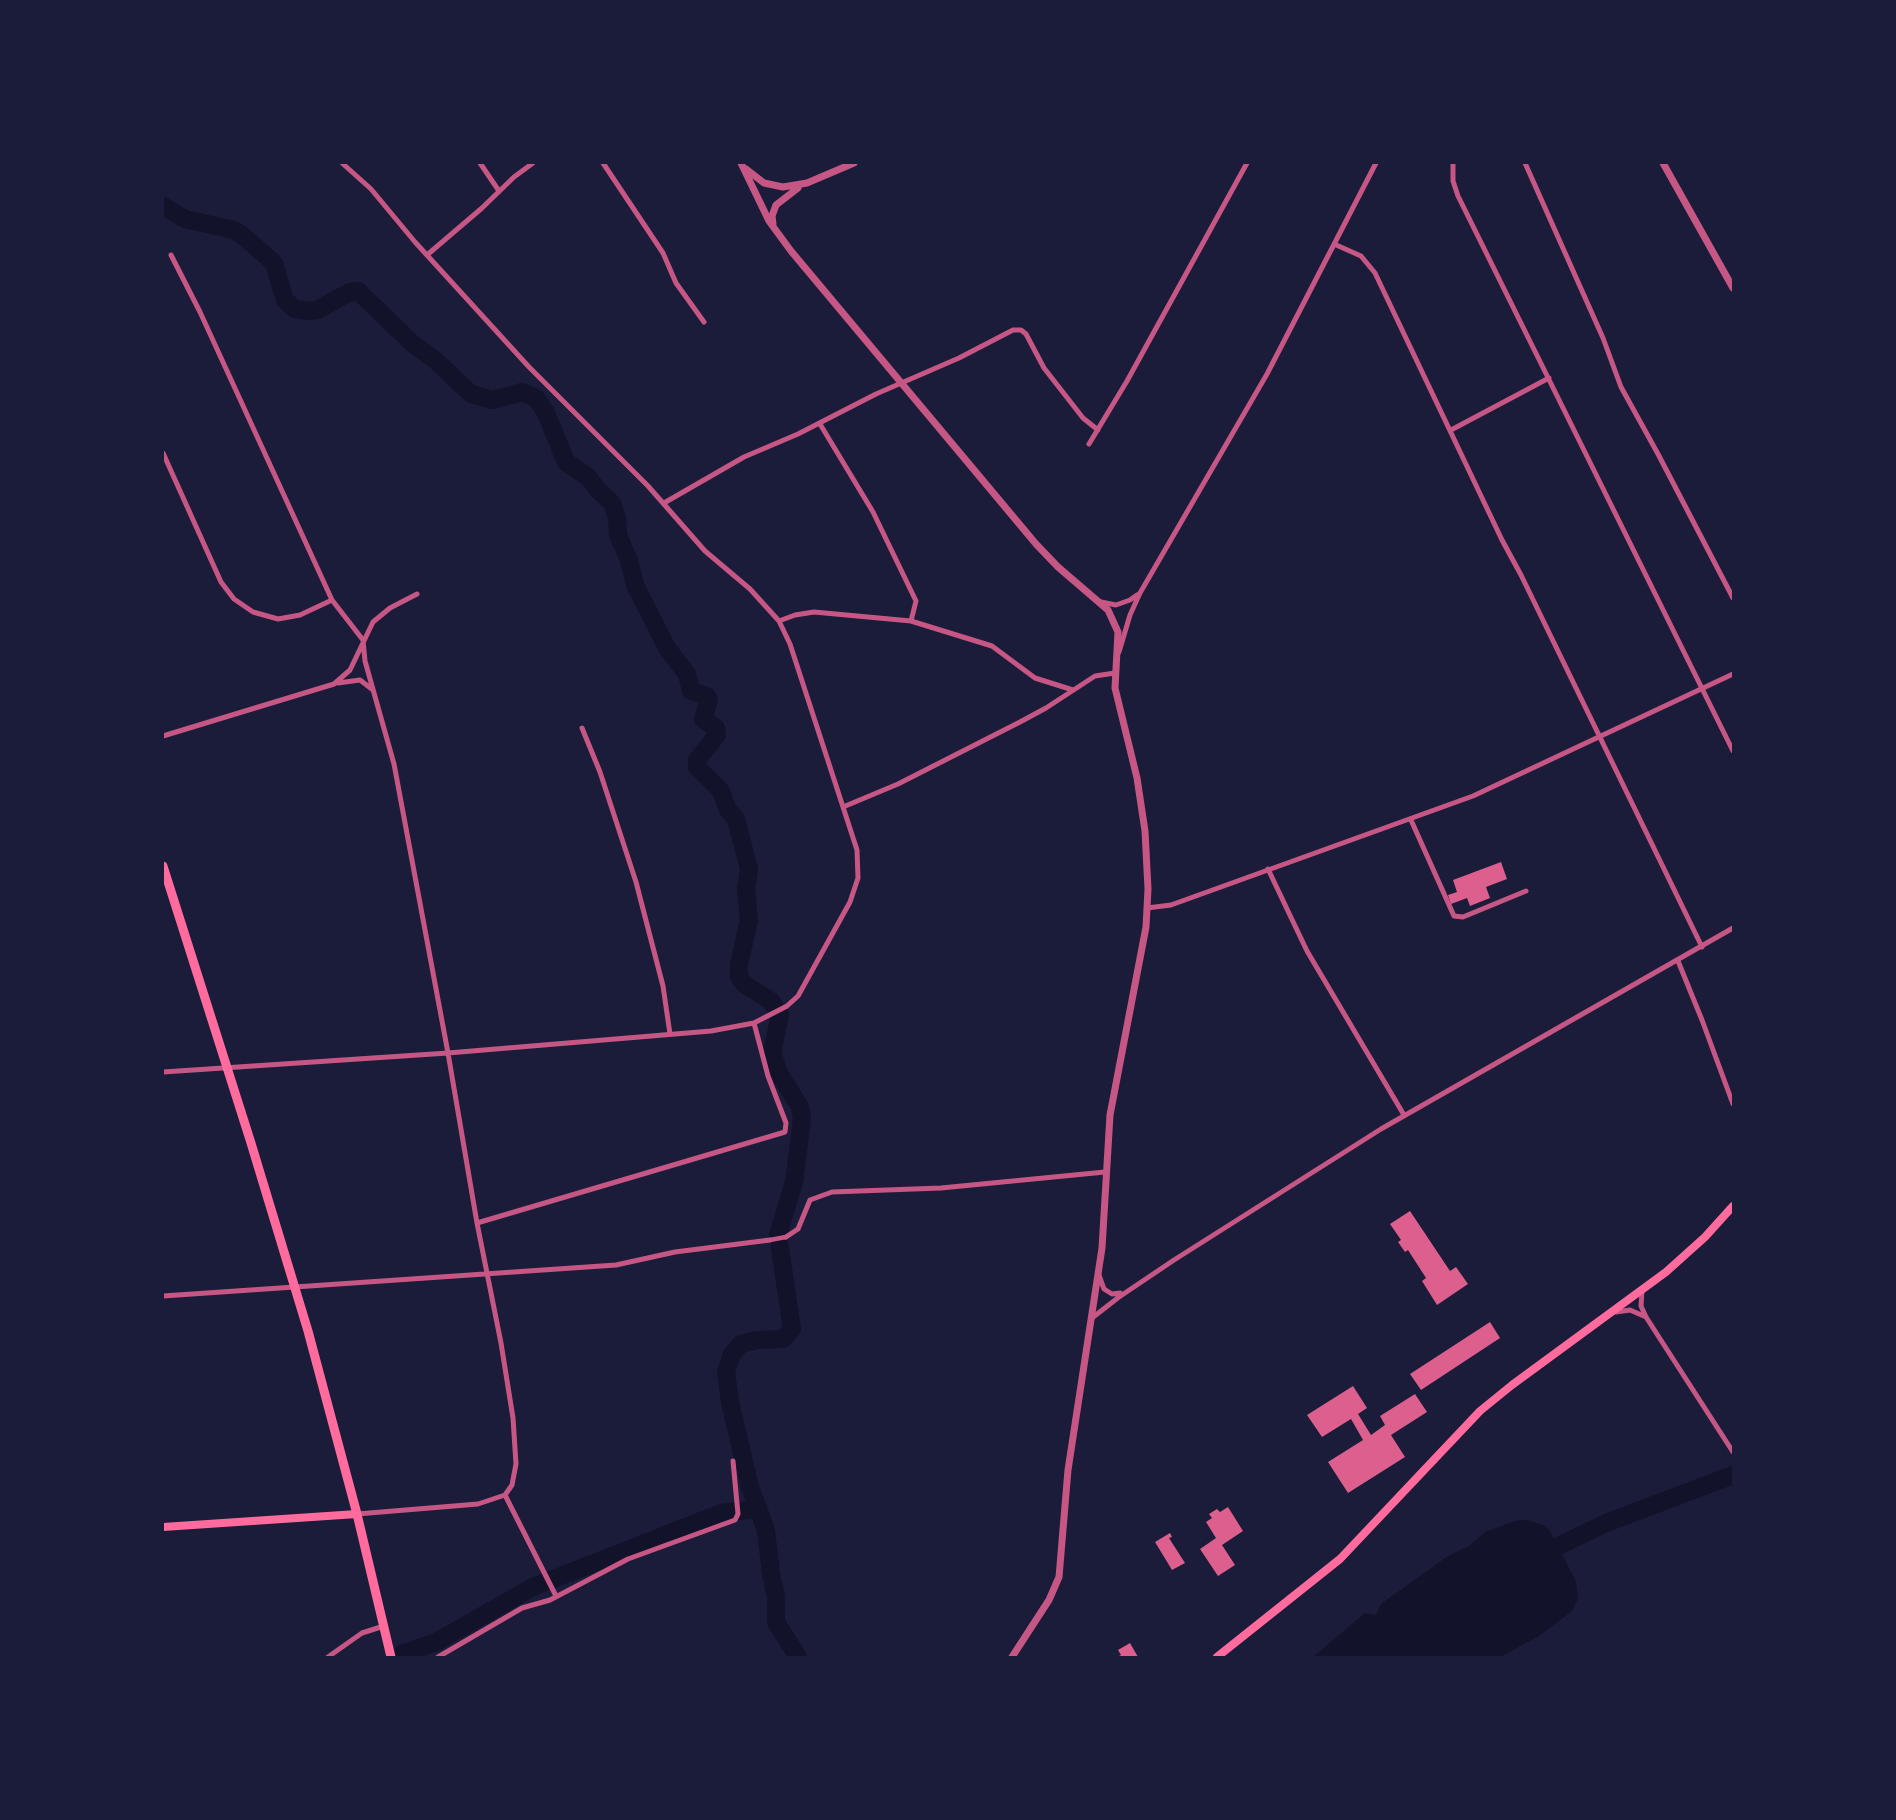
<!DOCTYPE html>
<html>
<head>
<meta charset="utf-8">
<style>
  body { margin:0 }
  #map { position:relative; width:1896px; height:1820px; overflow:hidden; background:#1b1b3a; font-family:"Roboto Condensed",sans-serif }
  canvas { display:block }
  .frame { position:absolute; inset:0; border:164px solid #1b1b3a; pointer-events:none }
</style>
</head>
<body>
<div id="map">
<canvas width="1896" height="1820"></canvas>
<div class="frame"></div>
</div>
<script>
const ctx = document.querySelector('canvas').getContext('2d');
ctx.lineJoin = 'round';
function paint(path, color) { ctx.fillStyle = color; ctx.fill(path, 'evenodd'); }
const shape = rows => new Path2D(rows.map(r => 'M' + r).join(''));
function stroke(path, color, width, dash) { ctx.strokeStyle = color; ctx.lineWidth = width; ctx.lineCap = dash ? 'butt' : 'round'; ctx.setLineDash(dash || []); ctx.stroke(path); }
const water = shape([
  [1527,1520,1543,1525,1549,1530,1576,1581,1578,1599,1572,1611,1539,1636,1500,1657,1313,1657,1365,1613,1376,1615,1381,1604,1448,1556,1469,1546,1485,1532,1515,1521]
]);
const river = shape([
  [163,206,185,219,234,230,242,235,274,263,285,300,295,309,310,311,317,310,350,292,358,291,413,344,434,359,471,394,493,400,522,392,536,398,546,413,566,462,588,477,598,490,612,503,617,518,618,535,629,560,635,585,667,648,687,674,691,691,707,696,709,700,703,719,716,728,717,735,697,760,697,767,721,791,728,810,736,819,749,869,746,889,749,920,739,964,739,976,744,984,771,1001,780,1015,772,1052,779,1073,800,1107,802,1119,794,1182,778,1235,792,1329,783,1339,757,1340,741,1344,732,1354,726,1372,730,1402,750,1487,766,1530,771,1574,776,1596,776,1622,798,1657],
  [1536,1557,1606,1523,1733,1475],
  [402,1654,436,1642,533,1587,721,1513,756,1509]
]);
const building = shape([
  [1501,862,1507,879,1486,887,1490,898,1470,906,1467,898,1451,904,1448,895,1457,892,1453,880],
  [1410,1211,1450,1271,1456,1267,1468,1284,1437,1305,1422,1281,1426,1278,1408,1250,1405,1252,1398,1242,1401,1240,1390,1224],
  [1490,1322,1500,1338,1421,1390,1410,1374],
  [1353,1386,1367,1408,1358,1414,1371,1435,1385,1425,1380,1416,1415,1394,1427,1412,1391,1435,1405,1457,1348,1493,1328,1462,1363,1440,1351,1419,1322,1437,1307,1415],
  [1228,1507,1243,1531,1222,1545,1235,1565,1218,1576,1200,1549,1216,1538,1206,1522,1212,1518,1209,1514,1217,1509,1220,1512],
  [1170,1533,1172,1537,1169,1538,1185,1563,1172,1570,1155,1542],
  [1130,1643,1138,1657,1117,1657,1121,1655,1118,1650]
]);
const pedestrian = shape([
  [770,1240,786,1237]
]);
const minor = shape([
  [480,163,499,191],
  [603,163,663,253,676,283,704,322],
  [1453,163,1453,181,1458,196,1733,751],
  [1525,163,1603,338,1621,387,1658,454,1733,598],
  [1334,244,1361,256,1375,273,1502,540,1521,575,1702,947],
  [171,255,200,312,332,600,363,640,365,661,394,764,448,1053,477,1223,501,1343,513,1418,516,1464,512,1485,505,1495,556,1596],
  [427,255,482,208,514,177,533,163],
  [820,424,873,512,916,601,911,621],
  [1451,430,1549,378],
  [1089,444,1127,381,1247,163],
  [163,453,221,582,234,599,253,612,278,619,300,615,332,600],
  [664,503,744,457,798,434,876,394,959,358,1013,330,1021,330,1026,334,1044,368,1083,418,1098,430],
  [1101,602,1116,605,1130,600,1137,595],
  [779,621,795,615,814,612,911,621,992,646,1035,678,1073,690],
  [1119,652,1130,615,1140,593,1267,374,1376,163],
  [338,683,360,680,373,690],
  [582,728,600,772,636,882,663,986,670,1034],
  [163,736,334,684,350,670,373,622,390,608,417,594],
  [843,807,898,784,1020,722,1046,708,1095,676,1115,673],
  [1411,820,1454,916,1463,917,1526,891],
  [1268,869,1307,951,1404,1115],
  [1147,908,1171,905,1473,796,1733,674],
  [1678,961,1702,1020,1733,1104],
  [163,1072,448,1053,711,1031,754,1023,787,1006,798,996,850,902,858,878,857,850,790,644,779,621,750,589,705,551,648,486,529,367,415,242,371,189,342,163],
  [477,1223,785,1132,786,1123,768,1076,754,1023],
  [786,1237,798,1229,810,1200,832,1192,941,1188,1105,1172],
  [1099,1275,1104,1289,1112,1294,1120,1293],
  [1642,1291,1641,1306,1646,1317,1733,1452],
  [163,1296,616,1265,675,1252,770,1240],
  [1616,1312,1630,1310,1646,1317],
  [1092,1318,1119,1297,1174,1260,1381,1129,1733,928],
  [357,1514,478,1504,505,1495],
  [328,1657,362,1633,384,1626],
  [438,1657,522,1608,550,1600,628,1559,735,1520,738,1514,733,1461]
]);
const tertiary = shape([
  [741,163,769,221,791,251,1036,544,1058,567,1108,610,1118,632,1115,688,1137,778,1145,831,1148,889,1146,927,1110,1115,1102,1248,1068,1470,1059,1577,1049,1600,1012,1657],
  [1663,163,1733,288],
  [746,169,764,183,783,187,807,183,854,163],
  [773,224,772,216,776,205,798,188]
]);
const secondary = shape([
  [163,1527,357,1514],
  [1217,1657,1340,1559,1480,1411,1512,1385,1666,1272,1705,1237,1733,1206]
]);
const primary = shape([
  [163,866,251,1143,308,1331,357,1514,391,1657]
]);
paint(water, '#12122b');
stroke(river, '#12122b', 18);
paint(building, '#dd5f8e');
stroke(pedestrian, '#c65784', 4.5);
stroke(minor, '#c65784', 5);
stroke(tertiary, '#c65784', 7);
stroke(secondary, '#ff6b9d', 8);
stroke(primary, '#ff6b9d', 9);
</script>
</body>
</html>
